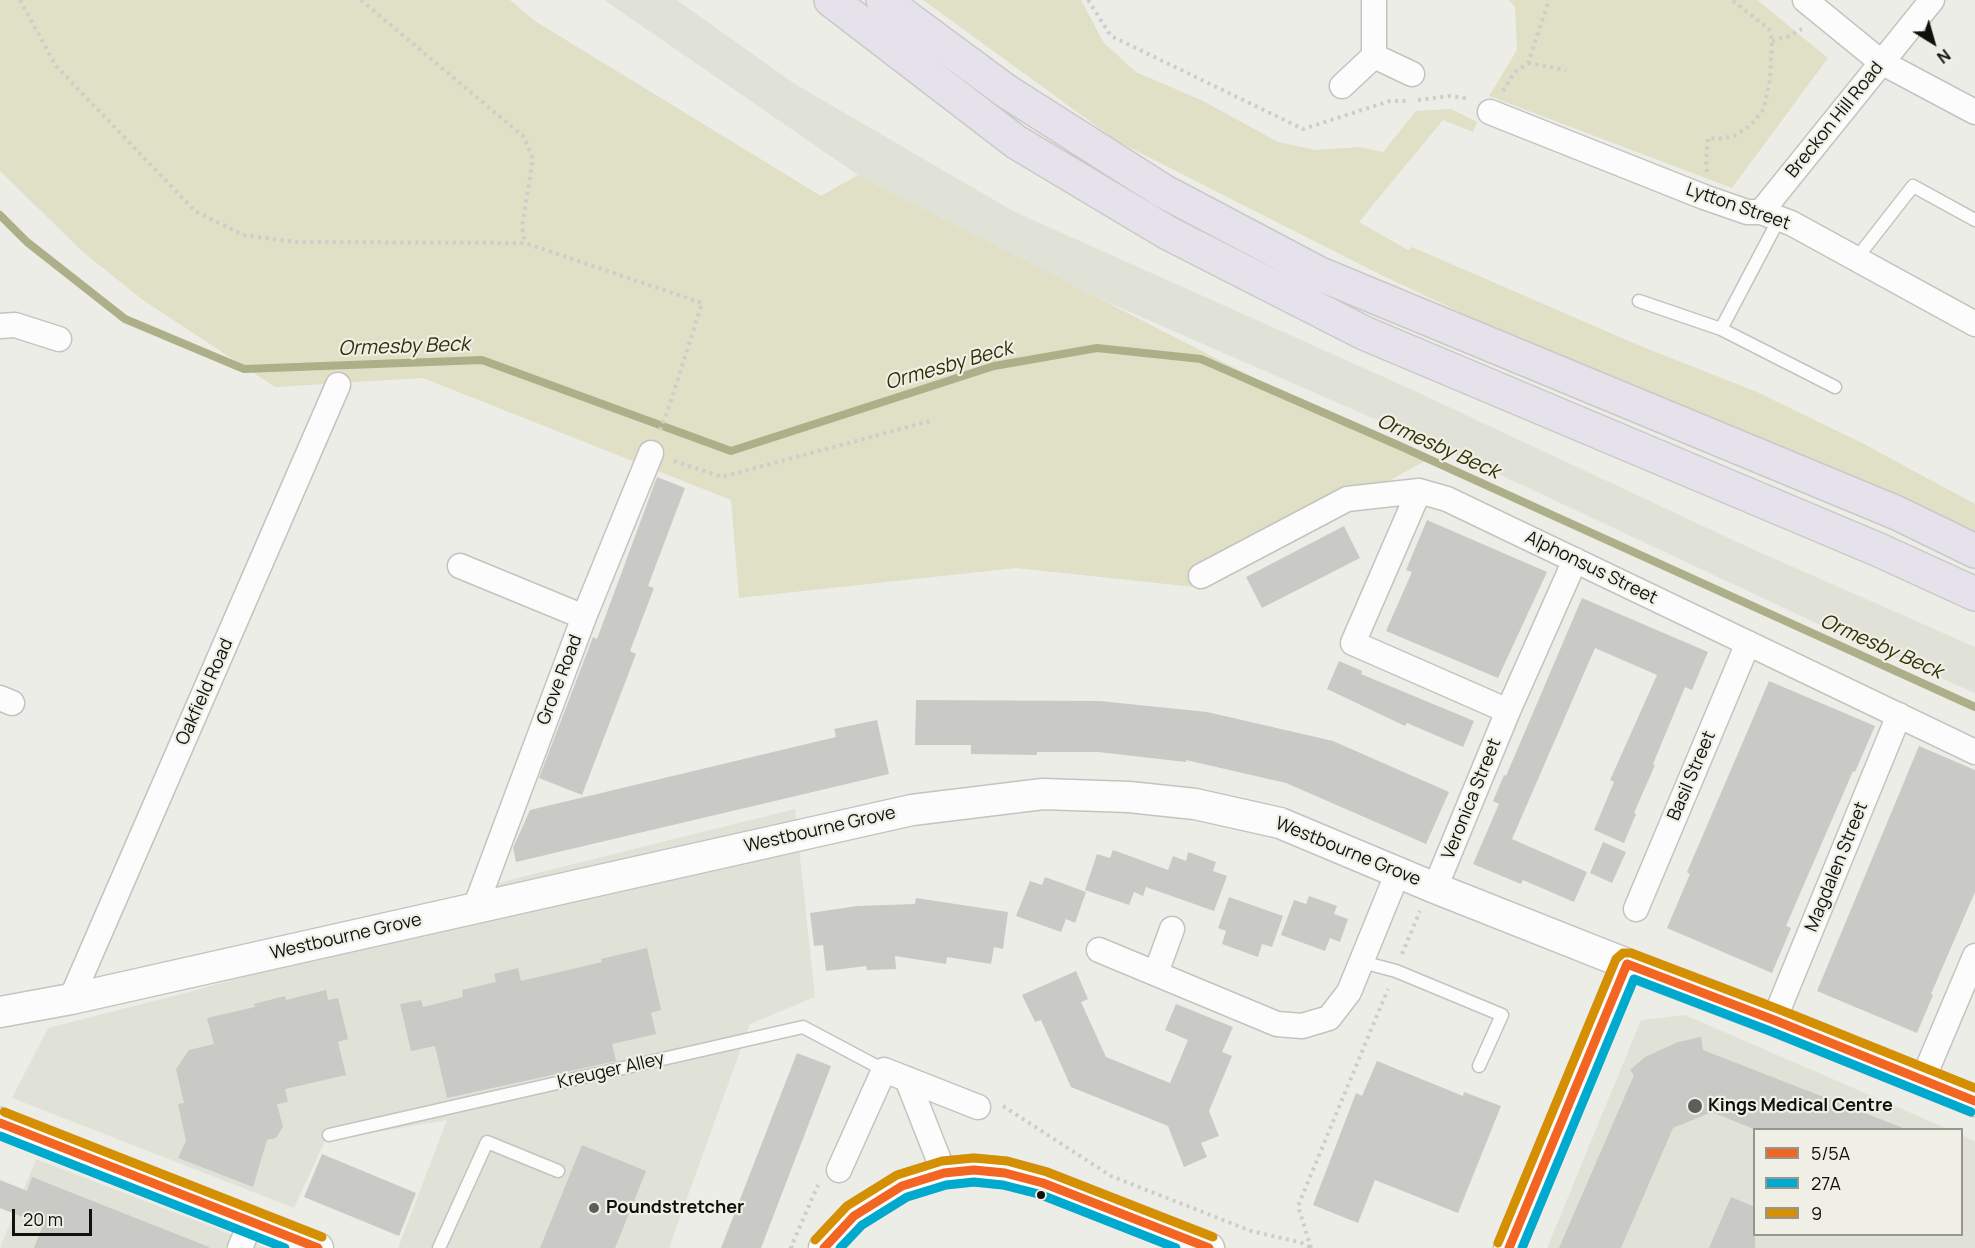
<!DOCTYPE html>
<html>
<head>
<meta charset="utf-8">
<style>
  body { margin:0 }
  #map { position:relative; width:1975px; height:1248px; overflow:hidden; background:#edede8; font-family:Manrope,sans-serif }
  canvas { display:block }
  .legend { position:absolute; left:1753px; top:1128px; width:210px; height:108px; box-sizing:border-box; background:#efefe6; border:2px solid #96968f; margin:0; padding:8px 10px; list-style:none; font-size:18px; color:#10100d }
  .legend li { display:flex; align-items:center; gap:12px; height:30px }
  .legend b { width:30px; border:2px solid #96968f }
  .north { position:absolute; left:1903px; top:12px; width:60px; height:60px; -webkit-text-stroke:4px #efefe6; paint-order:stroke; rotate:143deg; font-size:16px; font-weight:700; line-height:24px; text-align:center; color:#10100d }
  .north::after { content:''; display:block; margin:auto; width:21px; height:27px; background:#10100d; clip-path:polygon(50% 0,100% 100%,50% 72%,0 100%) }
  .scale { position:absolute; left:12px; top:1209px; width:80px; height:27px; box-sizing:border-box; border:3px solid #10100d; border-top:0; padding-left:8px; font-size:18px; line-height:21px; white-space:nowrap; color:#10100d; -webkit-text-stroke:4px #efefe6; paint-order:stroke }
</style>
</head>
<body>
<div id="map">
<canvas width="1975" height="1248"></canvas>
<ul class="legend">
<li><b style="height:8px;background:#f26522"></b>5/5A</li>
<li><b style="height:8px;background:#00a9ce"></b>27A</li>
<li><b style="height:8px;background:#d49002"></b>9</li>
</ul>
<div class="north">N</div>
<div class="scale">20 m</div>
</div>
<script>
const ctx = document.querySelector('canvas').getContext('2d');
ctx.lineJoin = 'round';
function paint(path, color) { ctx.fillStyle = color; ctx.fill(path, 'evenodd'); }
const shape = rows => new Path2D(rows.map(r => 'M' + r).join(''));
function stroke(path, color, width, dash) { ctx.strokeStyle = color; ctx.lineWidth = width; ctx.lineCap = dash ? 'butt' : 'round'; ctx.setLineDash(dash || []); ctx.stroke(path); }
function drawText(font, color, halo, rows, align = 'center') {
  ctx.font = font + ' Manrope,sans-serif'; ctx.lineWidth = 4.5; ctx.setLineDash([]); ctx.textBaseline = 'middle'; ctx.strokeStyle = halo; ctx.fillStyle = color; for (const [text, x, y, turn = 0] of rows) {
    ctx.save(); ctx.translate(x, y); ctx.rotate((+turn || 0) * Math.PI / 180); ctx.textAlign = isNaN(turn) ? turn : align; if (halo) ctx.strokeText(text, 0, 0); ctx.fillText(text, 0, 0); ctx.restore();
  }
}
const built = shape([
  [604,0,677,0,795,84,1013,211,1404,386,1748,547,1975,647,1975,693,1818,624,1473,462,1100,299,858,175],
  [795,809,815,997,750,1024,669,1248,398,1248,447,1120,325,1141,294,1208,12,1098,48,1028,193,991,360,943,356,926,513,879],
  [1685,1015,1948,1129,1754,1130,1754,1234,1962,1234,1962,1135,1975,1141,1975,1248,1547,1248,1641,1020],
  [36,1159,267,1248,0,1248]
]);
const green = shape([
  [0,0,510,0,535,21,821,196,858,175,1317,410,1425,461,1194,587,1016,568,739,598,731,500,423,378,275,387,143,300,84,253,0,171],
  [923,0,1081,0,1104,43,1136,72,1203,101,1278,142,1316,150,1359,147,1383,152,1416,111,1451,109,1477,122,1473,132,1443,120,1359,222,1408,250,1412,247,1638,345,1757,392,1862,443,1975,504,1975,547,1609,382,1381,275,1117,141],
  [1509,0,1757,0,1828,58,1732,188,1489,96,1517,50,1515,7]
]);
const stream = shape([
  [0,215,27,242,125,319,244,369,482,360,731,451,994,366,1097,348,1201,359,1400,446,1975,707]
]);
const building = shape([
  [657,477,685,488,648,586,654,588,630,651,636,654,582,795,539,778,593,637,597,639],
  [1427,520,1547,572,1498,678,1386,631,1412,572,1406,570],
  [1344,526,1360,558,1262,608,1246,577],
  [1582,598,1708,652,1692,690,1685,687,1653,764,1655,765,1634,813,1636,814,1624,843,1594,830,1614,782,1610,780,1657,675,1595,648,1512,839,1587,872,1574,902,1523,880,1521,884,1473,864,1499,804,1493,801,1504,775,1506,776],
  [1339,661,1362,671,1361,674,1474,721,1463,747,1407,723,1405,726,1327,689],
  [1769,681,1875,726,1855,772,1853,771,1786,926,1791,928,1772,973,1667,928,1690,874,1687,872],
  [916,700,1100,701,1207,712,1333,741,1449,792,1426,844,1286,783,1186,760,1186,762,1098,752,1037,752,1037,755,971,754,971,745,915,745],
  [877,720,889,774,516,862,513,848,530,810,836,737,834,729],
  [1919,746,1975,770,1975,892,1931,994,1933,995,1917,1033,1817,991],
  [1603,842,1626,852,1612,883,1590,873],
  [1113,850,1168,870,1173,856,1186,861,1188,852,1216,862,1213,871,1227,876,1214,911,1146,887,1143,896,1134,892,1129,905,1085,890,1097,854,1110,858],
  [1045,877,1086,892,1075,923,1066,919,1061,932,1016,916,1030,881,1042,885],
  [1309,896,1337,906,1334,914,1348,919,1340,942,1330,938,1325,951,1281,935,1294,900,1306,904],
  [1229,897,1283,916,1272,947,1262,944,1258,957,1222,944,1226,931,1218,928],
  [916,898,1008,912,1003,949,994,947,991,964,947,957,946,964,895,956,896,969,867,970,866,966,826,971,823,945,814,946,810,913,857,906,915,904],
  [647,948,661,1010,651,1013,656,1034,612,1044,616,1061,447,1098,435,1046,411,1051,400,1004,421,1000,423,1007,463,997,462,990,496,982,494,974,518,968,521,981,602,962,601,959],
  [1076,971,1088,999,1081,1002,1106,1057,1170,1083,1188,1040,1165,1030,1176,1004,1233,1027,1222,1052,1232,1056,1209,1111,1219,1136,1201,1143,1207,1157,1184,1167,1168,1126,1071,1087,1041,1020,1035,1022,1022,995],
  [326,990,328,1000,338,998,348,1039,338,1042,346,1075,285,1089,288,1102,277,1104,283,1127,276,1138,267,1140,253,1187,178,1158,186,1141,178,1104,184,1103,176,1069,189,1050,214,1044,207,1018,255,1007,254,1004,285,996,286,1000],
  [1701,1037,1703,1050,1903,1128,1903,1130,1756,1130,1712,1112,1673,1128,1621,1248,1559,1248,1634,1075,1630,1070,1645,1057,1678,1042],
  [797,1053,831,1066,761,1248,721,1248],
  [1377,1061,1463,1096,1464,1092,1501,1106,1458,1213,1375,1180,1358,1223,1313,1205,1356,1093,1362,1096],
  [582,1145,646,1171,615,1248,540,1248],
  [322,1154,416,1193,399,1236,304,1197],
  [32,1177,209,1247,209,1248,34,1248,43,1225,0,1208,0,1180,27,1191],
  [1731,1197,1755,1207,1755,1248,1709,1248]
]);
const path = shape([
  [20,0,56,66,195,211,243,235,295,242,525,243,702,303,668,410,660,430],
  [361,0,524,137,533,159,522,227,525,243],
  [1088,0,1111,36,1303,129,1390,101,1408,101],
  [1772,41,1789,36,1802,29],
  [1528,63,1566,70],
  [1503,91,1514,73,1528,63,1549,0],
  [1418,100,1450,96,1470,99],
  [1707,172,1706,160,1708,138,1717,139,1734,136,1751,125,1764,109,1770,79,1772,41,1769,29,1732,0],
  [674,461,722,477,934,420],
  [1402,954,1420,911],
  [1003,1106,1111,1176,1251,1231,1299,1242,1310,1247],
  [793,1248,791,1247,818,1185],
  [1311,1248,1298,1206,1388,989]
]);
const service = shape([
  [1856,259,1913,186,1975,220],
  [1639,301,1721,329,1835,387],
  [1721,329,1779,219],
  [1362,962,1396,971,1502,1015,1479,1066],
  [329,1135,803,1027,884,1070],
  [439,1248,487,1142,558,1171]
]);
const minor = shape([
  [1374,0,1374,56,1412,74],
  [1805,0,1881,62,1975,112],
  [1342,86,1374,56],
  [1490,112,1704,197,1747,212,1761,212,1791,223,1975,324],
  [1761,212,1932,0],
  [0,326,15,325,59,339],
  [1419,491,1353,643,1508,711],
  [460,566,584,617],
  [1201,576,1347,499,1419,491,1447,499,1975,752],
  [0,698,12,703],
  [1435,888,1508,711,1575,560],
  [475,908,584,617,651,453],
  [1636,909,1748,643],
  [1099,950,1277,1024,1302,1026,1329,1018,1349,992,1398,872],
  [1156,973,1172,929],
  [71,999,338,385],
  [1774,1020,1899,715],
  [907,1079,944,1173],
  [1923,1079,1975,956],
  [839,1170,884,1070,978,1107],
  [240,1248,251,1222]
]);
const tertiary = shape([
  [0,1012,71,999,912,810,1043,794,1129,797,1195,804,1280,823,1435,888,1627,964,1774,1020,1975,1101],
  [0,1123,318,1248],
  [824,1248,854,1216,902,1186,944,1173,974,1170,1005,1173,1043,1183,1209,1248],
  [1509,1248,1627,964]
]);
const trunk = shape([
  [831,0,1016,142,1168,233,1364,333,1879,550,1975,594],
  [883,0,1006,91,1163,191,1320,274,1897,513,1975,551]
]);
const bus1 = shape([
  [1627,964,1774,1020,1975,1101],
  [0,1123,318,1248],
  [824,1248,854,1216,902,1186,944,1173,974,1170,1005,1173,1043,1183,1209,1248],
  [1509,1248,1627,964]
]);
const bus2 = shape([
  [0,1136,285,1248],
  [840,1248,862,1225,907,1197,946,1185,974,1182,1003,1185,1039,1194,1176,1248],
  [1522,1248,1634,979,1770,1031,1971,1112]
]);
const bus3 = shape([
  [4,1112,322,1237],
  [815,1240,847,1206,897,1175,942,1161,974,1158,1007,1161,1047,1172,1213,1237],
  [1498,1243,1616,959,1623,953,1631,953,1778,1009,1975,1088]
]);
const markers = [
  [1695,1106,8,"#5d5d5a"],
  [1041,1195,5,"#10100d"],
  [594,1208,6,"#5d5d5a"]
];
const streetNames = [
  ["Breckon Hill Road",1835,120,-51],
  ["Lytton Street",1738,207,19],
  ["Alphonsus Street",1591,568,26],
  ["Grove Road",560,680,-69],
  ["Oakfield Road",205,692,-66],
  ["Basil Street",1692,776,-67],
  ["Veronica Street",1472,799,-68],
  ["Westbourne Grove",820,830,-13],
  ["Westbourne Grove",1348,852,22],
  ["Magdalen Street",1837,867,-68],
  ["Westbourne Grove",346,937,-13],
  ["Kreuger Alley",611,1071,-13]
];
const poiNames = [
  ["Kings Medical Centre",1708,1106],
  ["Poundstretcher",606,1208]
];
const waterNames = [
  ["Ormesby Beck",404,347,-2],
  ["Ormesby Beck",949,366,-16],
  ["Ormesby Beck",1438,447,24],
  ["Ormesby Beck",1881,647,24]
];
paint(built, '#e1e2d7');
paint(green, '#dfe0c6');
stroke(stream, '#adaf89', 8);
paint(building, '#c9c9c5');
stroke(service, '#c3c3bf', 15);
stroke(minor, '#c3c3bf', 27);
stroke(tertiary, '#c3c3bf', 33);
stroke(trunk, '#c9c9c7', 36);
stroke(path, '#cdcdcb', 4, [3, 4.5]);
stroke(service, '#fcfcfc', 12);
stroke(minor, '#fcfcfc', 24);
stroke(tertiary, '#fcfcfc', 30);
stroke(trunk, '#e6e2eb', 33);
stroke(bus1, '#f26522', 9);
stroke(bus2, '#00a9ce', 9);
stroke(bus3, '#d49002', 9);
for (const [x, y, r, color] of markers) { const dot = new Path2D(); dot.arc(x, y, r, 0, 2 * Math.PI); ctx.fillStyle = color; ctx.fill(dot); stroke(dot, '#efefe6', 2); }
drawText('18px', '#10100d', '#efefe6', streetNames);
drawText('bold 18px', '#10100d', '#efefe6', poiNames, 'left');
drawText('italic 20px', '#313106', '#efefe6', waterNames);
</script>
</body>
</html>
